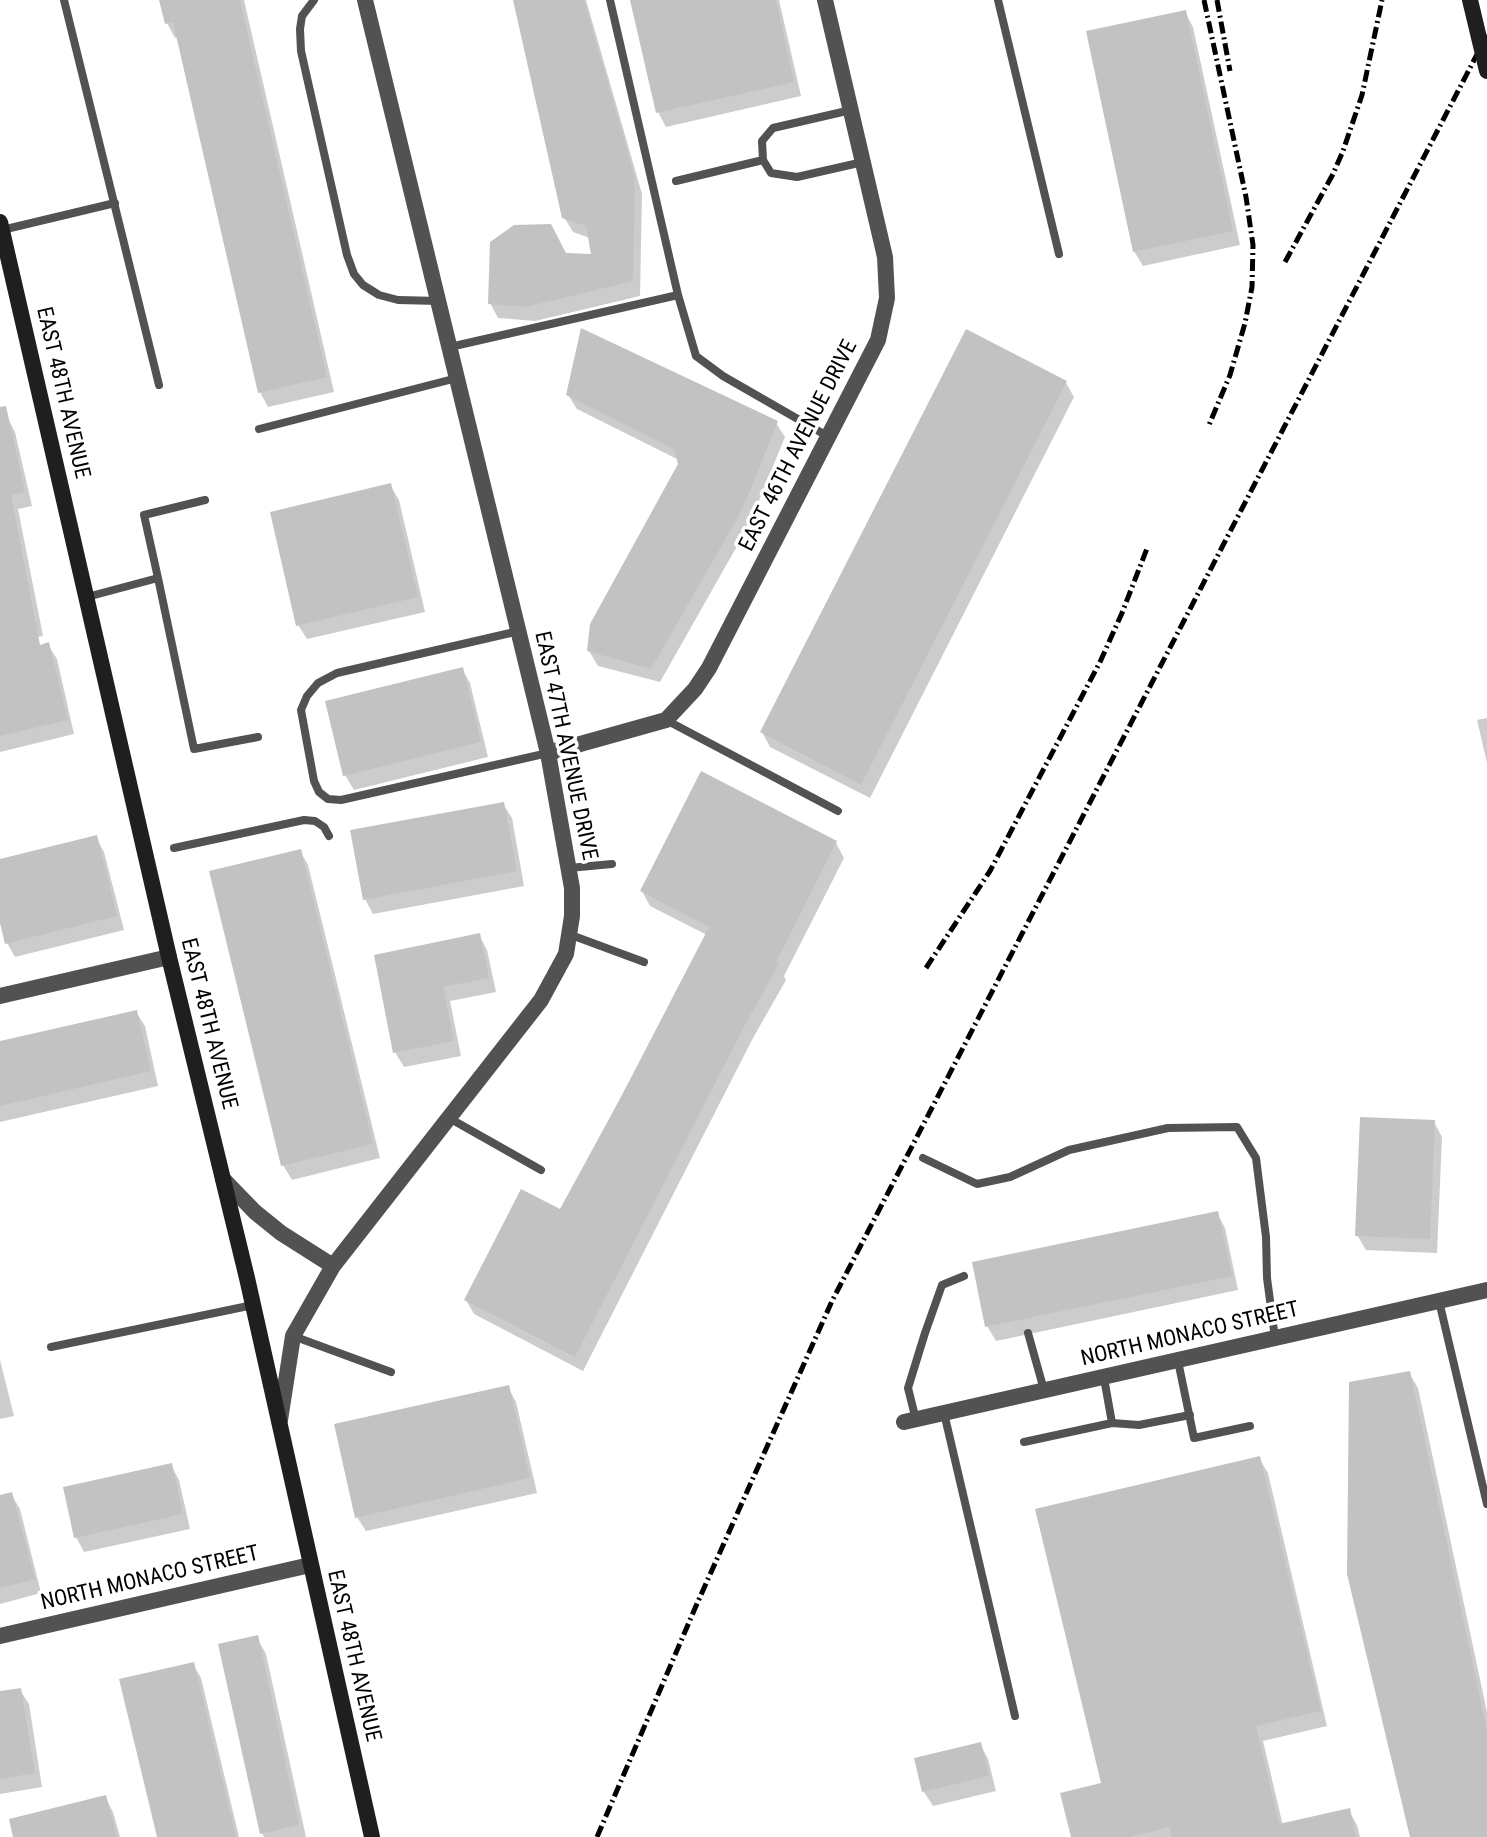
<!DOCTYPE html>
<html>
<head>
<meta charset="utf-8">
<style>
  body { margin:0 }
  canvas { display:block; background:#fff }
</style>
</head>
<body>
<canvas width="1487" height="1837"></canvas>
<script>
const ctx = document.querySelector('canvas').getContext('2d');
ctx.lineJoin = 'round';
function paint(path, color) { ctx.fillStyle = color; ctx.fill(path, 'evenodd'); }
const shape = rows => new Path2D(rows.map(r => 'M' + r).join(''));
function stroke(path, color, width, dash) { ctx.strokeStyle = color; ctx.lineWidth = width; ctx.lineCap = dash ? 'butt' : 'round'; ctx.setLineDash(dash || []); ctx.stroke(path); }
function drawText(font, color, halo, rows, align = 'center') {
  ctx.font = font + ' "Roboto Condensed",sans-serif'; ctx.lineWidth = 7; ctx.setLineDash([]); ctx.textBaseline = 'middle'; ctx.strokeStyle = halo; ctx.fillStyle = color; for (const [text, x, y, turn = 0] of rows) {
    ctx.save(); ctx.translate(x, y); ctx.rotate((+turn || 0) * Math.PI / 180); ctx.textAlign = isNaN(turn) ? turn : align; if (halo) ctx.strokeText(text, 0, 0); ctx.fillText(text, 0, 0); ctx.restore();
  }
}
const shadow = shape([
  [161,0,244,0,334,392,268,407,260,392,178,37,175,38,167,23],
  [515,0,586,0,642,194,640,296,535,321,498,318,490,303,566,255,594,256,590,238,573,232,564,217],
  [632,0,779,0,801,96,666,127,658,112],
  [1185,12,1193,27,1240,245,1143,266,1134,251],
  [1066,383,1074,397,870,798,770,747,762,732],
  [568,395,776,423,785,437,749,525,660,682,598,666,589,651,680,464,679,460,577,409],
  [7,417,15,432,32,506,18,509,43,636,0,645,0,419],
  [390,485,399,500,425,612,307,639,298,625],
  [48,645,57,659,74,734,0,752,0,656],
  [462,669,470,683,488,757,354,790,345,775],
  [1487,718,1487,763,1477,720],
  [503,804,512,818,524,886,373,914,365,899],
  [96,837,104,852,124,930,15,957,7,943,0,915,0,862],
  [836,843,844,858,784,976,786,980,753,1038,583,1371,474,1314,466,1300,560,1212,707,935,650,906,642,891],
  [300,851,308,865,380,1158,292,1180,283,1165],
  [479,935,487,950,496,992,450,1001,461,1056,404,1067,395,1052],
  [136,1012,145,1026,158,1086,0,1122,0,1043],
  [1434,1122,1442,1137,1437,1253,1366,1250,1357,1235],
  [1217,1213,1225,1228,1238,1290,996,1341,987,1326],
  [0,1360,14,1416,0,1419],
  [1409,1373,1418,1388,1487,1712,1487,1837,1412,1837],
  [508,1387,516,1402,537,1493,366,1531,357,1517],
  [1259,1458,1268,1473,1327,1726,1263,1741,1283,1826,1349,1811,1357,1825,1360,1837,1073,1837,1103,1785],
  [171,1465,179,1480,190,1529,84,1552,76,1537],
  [11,1494,20,1509,41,1593,0,1604,0,1497],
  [257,1638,266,1654,306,1837,264,1837,262,1833],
  [193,1664,201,1678,239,1837,159,1837],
  [20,1690,29,1704,42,1787,0,1794,0,1693],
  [980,1744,988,1759,996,1791,933,1806,924,1792,916,1760],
  [105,1797,113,1812,120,1837,15,1837]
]);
const building = shape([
  [159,0,240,0,327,377,258,393,173,22,165,24],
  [513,0,584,0,635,178,633,281,526,307,488,304,490,242,514,225,551,224,566,253,591,254,586,226,562,218],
  [630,0,776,0,794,82,656,113],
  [1186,10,1233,231,1133,252,1086,31],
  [581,328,778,421,742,510,651,669,587,651,590,624,678,464,674,449,566,395],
  [966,329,1067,381,861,785,760,732],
  [6,406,25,492,11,495,40,645,49,642,68,720,0,736,0,407],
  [391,483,418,597,296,626,270,512],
  [463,667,481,742,343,776,325,701],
  [701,771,837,841,776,962,779,964,746,1023,575,1357,464,1300,521,1189,560,1209,621,1097,709,927,640,891],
  [504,802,517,871,363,900,350,830],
  [97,835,117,916,5,944,0,923,0,859],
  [301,849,373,1144,281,1166,209,871],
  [480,933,489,978,443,987,454,1041,393,1053,374,955],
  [137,1010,151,1071,0,1106,0,1041],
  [1360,1117,1435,1120,1430,1239,1355,1236],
  [1218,1211,1232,1276,985,1327,972,1262],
  [1410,1371,1487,1730,1487,1837,1410,1837,1347,1574,1349,1382],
  [509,1385,530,1478,355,1518,334,1424],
  [1260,1456,1321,1711,1256,1726,1279,1824,1350,1808,1356,1837,1171,1837,1170,1827,1129,1837,1071,1837,1060,1793,1101,1783,1035,1509],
  [172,1463,183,1514,74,1538,63,1487],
  [12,1492,35,1579,0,1588,0,1495],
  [258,1635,299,1825,260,1834,218,1644],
  [194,1662,236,1837,157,1837,119,1679],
  [21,1688,35,1773,0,1779,0,1691],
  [981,1742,989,1776,922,1792,914,1758],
  [106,1795,117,1837,13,1837,9,1819]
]);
const lane = shape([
  [64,0,159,385],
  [314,0,302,16,300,29,301,51,347,255,354,274,363,285,379,295,398,300,439,301],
  [610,0,678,295,696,356,723,376,829,437],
  [998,0,1059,254],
  [851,110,773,128,762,141,763,160,771,173,797,177,863,162],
  [676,181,763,160],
  [2,230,115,203],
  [450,347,678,295],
  [259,429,457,378],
  [158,578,144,515,205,500],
  [87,597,158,578,194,749,258,737],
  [519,631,337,673,318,683,307,696,301,710,314,781,319,792,328,799,341,800,548,753],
  [666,720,838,811],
  [174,848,304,820,315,821,324,827,329,836],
  [569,868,612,864],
  [571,935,644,962],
  [449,1118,541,1170],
  [923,1158,977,1184,1010,1177,1069,1150,1168,1128,1237,1127,1256,1158,1266,1237,1267,1278,1275,1338],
  [1439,1301,1487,1504],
  [1028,1333,1044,1390],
  [293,1336,391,1372],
  [51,1347,253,1305],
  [1178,1361,1194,1438,1250,1426],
  [944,1413,1015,1716],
  [916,1420,908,1388,925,1333,942,1285,964,1276],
  [1112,1423,1139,1425,1190,1415],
  [1024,1442,1112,1423,1104,1378]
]);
const street = shape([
  [548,753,666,720,695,689,709,668,878,340,887,298,885,257,825,0],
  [0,996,169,957],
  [223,1179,255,1212,281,1233,333,1266],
  [280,1420,293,1336,333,1266,541,1000,566,954,572,916,572,888,548,753,365,0],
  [904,1422,1487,1290],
  [0,1636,310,1565]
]);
const secondary = shape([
  [0,222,169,957,247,1278,372,1837]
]);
const rail = shape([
  [1204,0,1246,197,1253,245,1252,287,1245,323,1230,375,1209,425],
  [1217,0,1230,71],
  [1285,262,1333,174,1343,151,1362,95,1382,0],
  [926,968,990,871,1100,662,1122,613,1148,546],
  [597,1837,696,1606,832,1301,1487,35]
]);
const secondaryBridge = shape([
  [1470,0,1487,71]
]);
const streetNames = [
  ["EAST 48TH AVENUE",62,393,77],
  ["EAST 46TH AVENUE DRIVE",799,446,-63],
  ["EAST 47TH AVENUE DRIVE",565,746,78],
  ["EAST 48TH AVENUE",208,1024,76],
  ["NORTH MONACO STREET",1190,1335,-13],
  ["NORTH MONACO STREET",150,1579,-13],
  ["EAST 48TH AVENUE",353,1656,77]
];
paint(shadow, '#0003');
paint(building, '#c2c2c2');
stroke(lane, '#525252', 8);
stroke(street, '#525252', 16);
stroke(secondary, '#1f1f1f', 16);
stroke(rail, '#000', 5, [12, 4, 2, 4]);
stroke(secondaryBridge, '#1f1f1f', 16);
drawText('22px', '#000', '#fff', streetNames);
</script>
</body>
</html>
